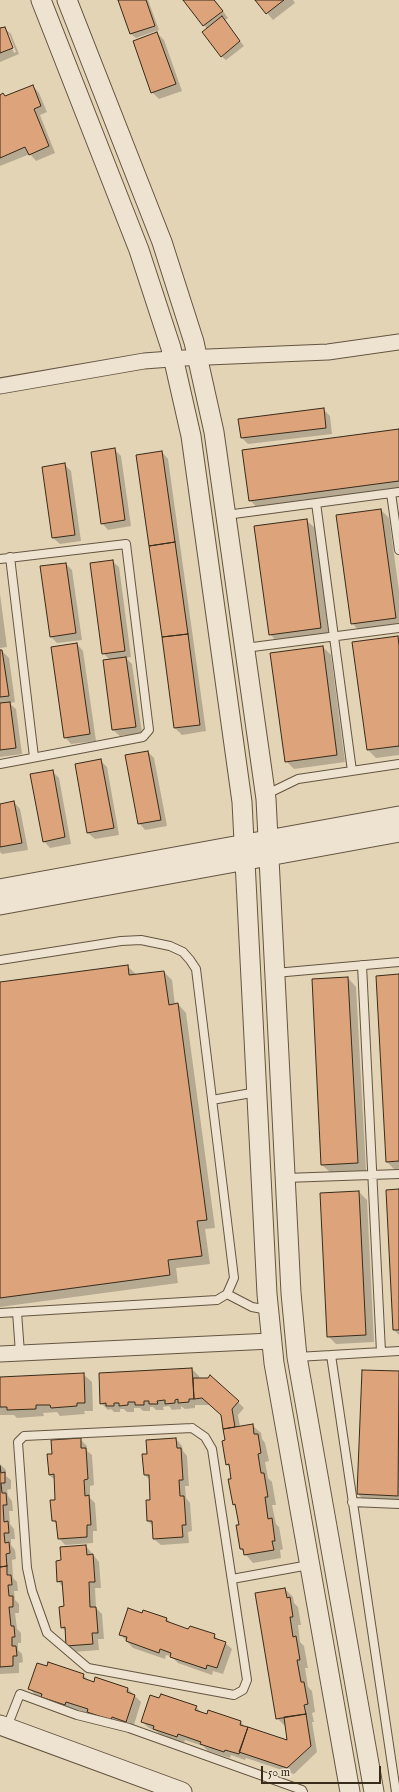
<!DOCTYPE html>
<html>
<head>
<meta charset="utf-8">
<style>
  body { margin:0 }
  #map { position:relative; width:399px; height:1792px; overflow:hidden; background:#e4d4b6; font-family:"IM FELL English",serif }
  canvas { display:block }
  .scale { position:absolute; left:261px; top:1766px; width:120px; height:18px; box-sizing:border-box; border:2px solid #382b1a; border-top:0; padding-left:5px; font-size:12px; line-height:14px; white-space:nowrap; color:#382b1a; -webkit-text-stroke:3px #ede3d0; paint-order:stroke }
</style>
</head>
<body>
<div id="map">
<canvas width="399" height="1792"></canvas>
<div class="scale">50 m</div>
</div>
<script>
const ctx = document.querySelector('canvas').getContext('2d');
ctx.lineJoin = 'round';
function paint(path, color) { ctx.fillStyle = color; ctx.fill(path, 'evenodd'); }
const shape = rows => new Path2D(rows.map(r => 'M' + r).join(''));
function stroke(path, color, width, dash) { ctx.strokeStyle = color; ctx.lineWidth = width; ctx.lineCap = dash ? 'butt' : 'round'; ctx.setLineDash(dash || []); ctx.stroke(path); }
const shadow = shape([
  [119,0,148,0,159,30,136,38,131,34],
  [184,0,215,0,228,18,224,21,244,46,226,60,221,56,207,29],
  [256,0,293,0,295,3,273,20],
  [0,27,1,29,4,28,11,34,19,54,0,62],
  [6,34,9,34,16,52,14,53],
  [157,33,164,40,182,91,159,99,152,92],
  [33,86,39,93,47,112,40,115,55,153,36,161,30,154,0,166,0,96,6,97],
  [323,409,330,416,332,434,248,444,242,438],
  [399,430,399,490,258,509,250,500],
  [114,449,121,456,131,526,108,530,102,523],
  [162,452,168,459,206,731,182,735,175,728,137,456],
  [65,465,71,471,81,541,60,544,53,538,43,467],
  [381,510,389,518,399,591,399,626,360,632,352,623],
  [306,520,315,528,329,636,278,643,270,634],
  [112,561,119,567,131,657,126,658,132,664,142,733,120,736,113,730,110,660,103,653],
  [66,564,72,570,82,640,57,643,51,637],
  [0,594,7,647,0,648],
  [397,637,399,638,399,755,376,758,368,750],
  [77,644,83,651,96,741,71,744,65,737],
  [323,647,331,655,345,762,294,769,286,761],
  [0,651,2,651,9,658,15,702,9,703,16,709,22,754,0,757],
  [148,752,154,758,167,826,145,830,139,823],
  [100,760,107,767,119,835,95,839,88,833],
  [52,771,59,778,71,844,50,848,44,841],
  [14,802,20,809,28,850,2,854,0,852,0,805],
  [127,966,136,974,164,972,172,980,175,1005,178,1004,186,1013,215,1228,205,1229,210,1264,176,1268,178,1283,0,1307,0,983],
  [399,975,399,1170,395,1170,387,1162],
  [348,978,356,987,366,1171,331,1173,322,1165,313,980],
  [399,1190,399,1335,394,1330],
  [359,1192,367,1200,374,1342,336,1344,328,1336],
  [192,1369,199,1376,199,1379,238,1402,244,1408,238,1415,240,1427,252,1425,261,1433,262,1439,265,1443,269,1461,265,1462,268,1478,272,1482,276,1505,272,1505,276,1524,279,1527,283,1549,280,1550,281,1558,253,1563,241,1549,240,1525,237,1508,233,1504,232,1480,230,1468,227,1464,226,1441,222,1416,210,1405,195,1405,195,1408,185,1409,181,1406,181,1409,172,1410,169,1406,163,1407,164,1410,156,1410,153,1407,150,1407,150,1411,143,1411,140,1408,134,1408,134,1412,127,1412,124,1409,120,1409,120,1412,114,1412,111,1409,108,1410,101,1403],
  [363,1371,399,1372,399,1503,366,1502,358,1494],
  [83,1374,92,1382,93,1411,84,1411,85,1414,60,1416,57,1412,43,1413,44,1416,17,1418,14,1415,0,1415,0,1419,0,1378],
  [80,1439,87,1446,87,1451,92,1455,94,1485,90,1486,90,1498,95,1503,97,1531,93,1531,93,1543,65,1545,59,1538,58,1526,53,1520,56,1501,55,1480,49,1475,53,1455],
  [176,1439,182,1446,183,1451,187,1456,189,1486,185,1486,186,1498,190,1503,192,1531,188,1532,189,1543,161,1545,154,1539,153,1526,148,1521,151,1501,150,1480,145,1475,148,1455],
  [0,1464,6,1470,6,1476,11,1480,11,1489,7,1490,8,1496,12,1501,13,1511,9,1511,10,1524,14,1529,15,1539,11,1539,11,1545,15,1550,16,1559,12,1560,13,1578,17,1582,18,1591,14,1591,15,1600,19,1604,19,1613,15,1613,17,1629,21,1633,21,1643,18,1643,18,1650,22,1654,23,1662,19,1663,19,1673,0,1674],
  [86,1546,99,1562,101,1588,95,1588,96,1608,102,1614,104,1639,98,1639,99,1650,74,1652,67,1645,67,1632,61,1627,65,1607,63,1587,58,1581,62,1561],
  [285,1589,293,1597,294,1603,298,1607,301,1625,298,1625,300,1642,304,1646,308,1668,305,1668,308,1687,312,1691,315,1712,312,1713,314,1722,312,1722,317,1752,294,1774,246,1758,245,1760,231,1755,230,1758,208,1751,203,1746,185,1740,184,1743,161,1735,156,1731,149,1728,142,1722,196,1707,203,1714,241,1722,247,1729,288,1742,286,1727,277,1718],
  [144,1612,167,1619,172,1624,189,1630,214,1635,219,1641,225,1643,232,1649,223,1674,213,1671,212,1675,178,1663,171,1656,166,1655,165,1659,133,1648,120,1634,143,1614],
  [83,1675,89,1681,95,1683,96,1679,128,1689,141,1702,133,1728,95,1718,90,1714,72,1708,71,1711,48,1703,43,1698,36,1696,30,1689]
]);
const building = shape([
  [118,0,146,0,155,26,130,34,118,0],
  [183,0,214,0,223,11,203,26,183,0],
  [255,0,284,0,266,14,255,0],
  [222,16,240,41,221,57,202,32,222,16],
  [5,27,13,48,0,53,0,28,5,27],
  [157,32,176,84,151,93,133,41,157,32],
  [33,85,41,106,34,109,49,146,29,155,25,147,0,158,0,95,3,93,5,96,33,85],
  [324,408,326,428,241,438,238,419,324,408],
  [399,429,399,481,249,501,242,450,399,429],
  [115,448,125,520,101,524,91,452,115,448],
  [162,451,175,542,149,546,136,455,162,451],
  [65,463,75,535,52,538,42,467,65,463],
  [381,509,396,618,351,624,336,515,381,509],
  [307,519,321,628,269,635,254,526,307,519],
  [175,542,188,634,162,637,149,546,175,542],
  [113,560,125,651,102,654,90,563,113,560],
  [66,563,76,633,50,637,40,566,66,563],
  [188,634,200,725,174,728,162,637,188,634],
  [398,636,399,646,399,746,367,750,352,642,398,636],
  [77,643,90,734,64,738,51,647,77,643],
  [323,646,337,755,285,762,270,653,323,646],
  [0,650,2,650,9,696,0,697,0,650],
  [126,657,136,727,112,730,103,660,126,657],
  [10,702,16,748,0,750,0,703,10,702],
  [148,751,161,820,138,824,125,755,148,751],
  [101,759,114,828,87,833,75,764,101,759],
  [53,770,65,837,43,842,30,774,53,770],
  [14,801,22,843,0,847,0,804,14,801],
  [128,965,129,975,164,971,169,1005,178,1003,207,1220,197,1221,202,1256,168,1260,170,1275,0,1298,0,982,128,965],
  [399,974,399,1161,386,1162,376,976,399,974],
  [348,977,358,1163,321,1165,312,979,348,977],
  [399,1189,399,1330,393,1330,386,1190,399,1189],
  [359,1191,366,1335,327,1337,320,1193,359,1191],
  [192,1368,194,1399,189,1399,189,1402,178,1403,178,1399,175,1400,175,1403,165,1404,165,1400,157,1401,158,1404,149,1404,149,1401,144,1401,144,1405,135,1405,135,1402,128,1402,128,1405,119,1406,119,1403,114,1403,114,1406,106,1406,106,1403,100,1404,99,1373,192,1368],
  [362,1370,399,1371,398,1496,357,1494,362,1370],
  [84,1373,85,1403,77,1403,77,1406,51,1408,50,1405,36,1405,36,1409,7,1410,7,1407,0,1407,0,1377,84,1373],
  [210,1375,239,1401,232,1409,235,1427,223,1429,221,1415,202,1398,194,1399,193,1378,208,1378,210,1375],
  [253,1424,254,1434,258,1434,261,1453,258,1454,261,1473,264,1473,268,1497,265,1497,268,1519,272,1518,275,1541,272,1541,274,1550,244,1555,243,1549,240,1549,236,1525,239,1525,235,1504,233,1505,228,1479,231,1479,229,1464,226,1465,222,1441,225,1440,223,1429,253,1424],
  [81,1438,81,1448,86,1448,88,1479,84,1480,85,1496,89,1495,91,1525,87,1525,87,1537,58,1539,56,1521,52,1521,50,1500,55,1500,54,1474,49,1475,47,1454,52,1454,51,1440,81,1438],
  [176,1438,177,1448,181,1448,183,1480,179,1480,180,1496,184,1496,186,1525,182,1525,183,1537,153,1539,152,1521,147,1521,146,1500,150,1500,149,1475,144,1475,142,1454,147,1454,146,1440,176,1438],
  [0,1466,1,1473,5,1472,5,1483,1,1483,2,1493,6,1493,7,1505,3,1505,4,1522,8,1521,9,1533,4,1533,5,1543,9,1542,10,1553,6,1554,7,1566,0,1567,0,1466],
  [86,1545,87,1555,93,1554,95,1582,89,1582,90,1607,96,1607,98,1633,92,1633,93,1644,66,1646,65,1627,61,1628,59,1607,64,1606,62,1581,57,1582,56,1561,61,1560,60,1547,86,1545],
  [7,1566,7,1575,11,1575,12,1585,8,1585,9,1596,13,1596,13,1607,9,1607,11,1626,14,1626,15,1637,12,1637,12,1646,16,1646,17,1656,13,1656,13,1666,0,1667,0,1567,7,1566],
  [285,1588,287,1598,290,1597,293,1617,290,1617,293,1637,296,1636,300,1660,297,1660,301,1682,304,1682,308,1704,304,1705,306,1714,276,1719,255,1593,285,1588],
  [128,1608,142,1613,143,1610,167,1618,166,1621,188,1629,190,1626,215,1634,214,1638,226,1642,217,1668,207,1665,206,1669,170,1657,171,1653,160,1649,159,1653,126,1641,127,1637,119,1635,128,1608],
  [48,1662,84,1674,83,1678,94,1682,95,1677,128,1688,127,1692,135,1695,126,1722,112,1717,111,1720,87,1712,88,1709,66,1702,65,1705,41,1697,42,1694,28,1689,37,1663,47,1666,48,1662],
  [161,1694,197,1706,195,1710,207,1714,208,1710,241,1721,240,1725,248,1727,239,1754,225,1750,224,1752,200,1744,201,1742,178,1734,177,1737,153,1729,154,1726,141,1722,150,1695,159,1698,161,1694],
  [306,1714,311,1746,287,1768,239,1752,248,1727,287,1740,284,1717,306,1714]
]);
const service = shape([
  [391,493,399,550],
  [316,503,352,771],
  [226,515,399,492],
  [10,557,34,757],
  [0,559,126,544,149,730,143,737,0,764],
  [245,648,399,628],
  [265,795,298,779,399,764],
  [0,960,121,941,141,940,170,946,183,952,190,960,196,969,234,1278,227,1294,217,1300,0,1313],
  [362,965,381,1352],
  [275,973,399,962],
  [212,1100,257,1092],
  [285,1178,399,1174],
  [227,1294,252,1307,268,1310],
  [17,1312,20,1353],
  [331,1355,396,1792],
  [297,1357,399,1351],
  [192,1428,205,1437,212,1449,247,1680,243,1690,234,1695,88,1668,47,1633,32,1591,27,1568,18,1442,24,1436,192,1428],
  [352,1502,399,1504],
  [232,1579,309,1565],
  [7,1727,20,1694,77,1715,129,1728,302,1790,303,1792]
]);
const minor = shape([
  [0,386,144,361,184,358,328,352,399,342],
  [0,1354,271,1341]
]);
const tertiary = shape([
  [41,0,139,250,171,348,191,436,242,802,267,1294,274,1363,350,1792],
  [67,0,162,242,194,342,214,432,266,799,291,1293,297,1357,374,1792],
  [0,889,399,816],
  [0,905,399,832],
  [0,1725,182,1792]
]);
paint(shadow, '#0003');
paint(building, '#dda37a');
stroke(building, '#382b1a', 1);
stroke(service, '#635541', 10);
stroke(minor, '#635541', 17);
stroke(tertiary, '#635541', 21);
stroke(service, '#ede3d0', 8);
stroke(minor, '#ede3d0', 15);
stroke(tertiary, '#ede3d0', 19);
</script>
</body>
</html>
